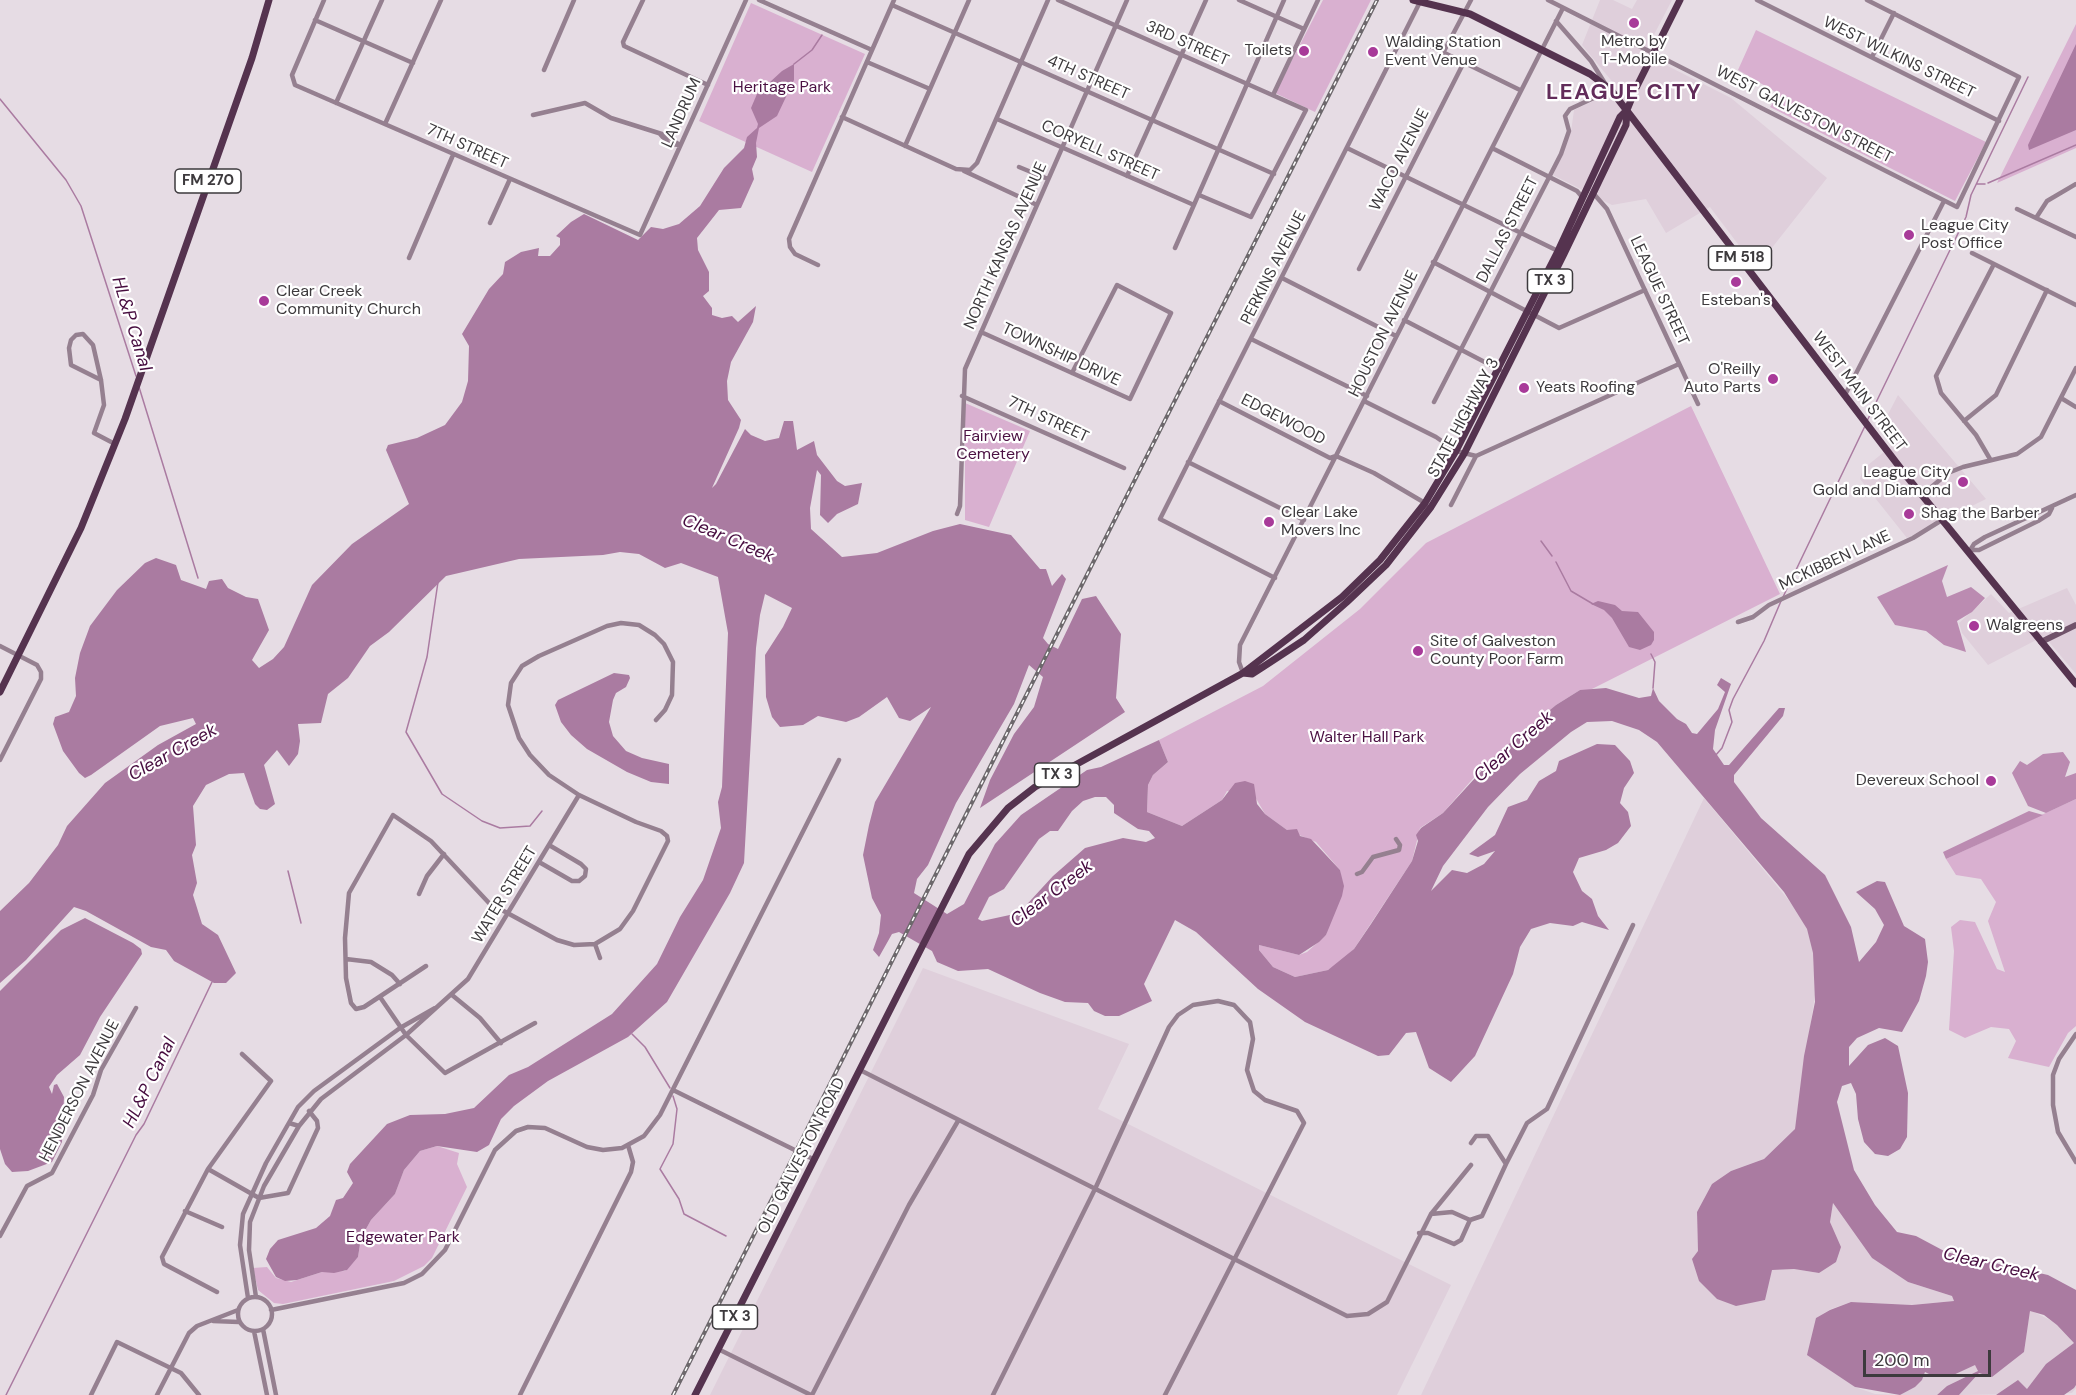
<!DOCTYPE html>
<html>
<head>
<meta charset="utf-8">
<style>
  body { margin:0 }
  #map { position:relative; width:2076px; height:1395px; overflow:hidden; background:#e6dce4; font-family:"DM Sans",sans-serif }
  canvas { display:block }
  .scale { position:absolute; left:1863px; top:1350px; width:128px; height:27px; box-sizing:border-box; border:3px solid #3d3a3d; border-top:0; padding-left:8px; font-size:18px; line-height:21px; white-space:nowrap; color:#3d3a3d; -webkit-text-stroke:4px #fff; paint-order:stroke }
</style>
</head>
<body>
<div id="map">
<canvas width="2076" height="1395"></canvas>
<div class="scale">200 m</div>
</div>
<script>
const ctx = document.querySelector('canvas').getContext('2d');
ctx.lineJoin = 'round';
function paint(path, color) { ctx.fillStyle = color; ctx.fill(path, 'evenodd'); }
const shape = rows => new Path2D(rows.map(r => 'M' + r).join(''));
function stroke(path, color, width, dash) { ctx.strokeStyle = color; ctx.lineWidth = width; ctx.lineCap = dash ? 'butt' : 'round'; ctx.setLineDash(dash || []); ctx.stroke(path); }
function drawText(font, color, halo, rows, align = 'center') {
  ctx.font = font + ' "DM Sans",sans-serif'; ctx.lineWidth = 4.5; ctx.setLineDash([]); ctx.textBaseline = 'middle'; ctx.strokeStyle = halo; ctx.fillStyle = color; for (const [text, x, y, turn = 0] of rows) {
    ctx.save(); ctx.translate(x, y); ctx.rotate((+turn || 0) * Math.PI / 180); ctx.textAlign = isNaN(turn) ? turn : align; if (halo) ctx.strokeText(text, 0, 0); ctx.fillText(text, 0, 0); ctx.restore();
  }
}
const built = shape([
  [1600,0,1613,0,1632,9,1637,0,1672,0,1644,54,1731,98,1827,178,1756,268,1710,207,1666,233,1646,199,1612,205,1553,175,1571,132,1574,110,1606,95,1615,85,1582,45],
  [1898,395,1986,499,1907,538,1860,479,1863,469,1894,444,1881,428],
  [2067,588,2076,605,2076,674,2044,636,1988,665,1962,633,1959,623,1991,594,2009,613],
  [1704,798,1796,909,1807,929,1813,953,1815,995,1795,1129,1764,1159,1731,1171,1697,1212,1699,1281,1717,1299,1772,1270,1794,1269,1819,1273,1840,1249,1830,1222,1833,1203,1872,1258,1908,1282,1952,1296,1954,1301,1912,1305,1851,1302,1831,1309,1816,1318,1855,1387,1875,1394,1900,1395,1915,1387,1922,1380,1925,1372,1949,1377,1975,1364,1978,1371,1947,1386,1937,1395,1421,1395],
  [923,968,1129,1044,1098,1109,1451,1285,1397,1395,710,1395],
  [2030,1310,2054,1322,2072,1337,2076,1345,2076,1388,2072,1393,1959,1395,1979,1373,1992,1377,2024,1352]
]);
const green = shape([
  [1323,0,1371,0,1315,112,1275,93],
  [751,3,865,54,812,172,699,121],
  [2076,24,2076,148,1997,183],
  [1756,30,1986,142,1955,201,1770,107,1779,94,1738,70],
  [965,403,1030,431,989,527,965,520],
  [1691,406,1780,594,1590,690,1580,690,1556,705,1476,775,1443,813,1420,828,1412,861,1354,949,1341,962,1328,970,1295,977,1273,967,1259,950,1259,945,1299,955,1307,952,1326,935,1341,879,1340,870,1316,842,1287,830,1265,814,1254,795,1227,791,1222,800,1182,826,1147,812,1148,785,1153,775,1168,762,1159,740,1263,686,1360,609,1426,543],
  [2076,799,2076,1026,2068,1033,2049,1067,2008,1058,2016,1041,2009,1029,1991,1027,1965,1038,1949,1030,1954,951,1951,927,1960,920,1975,922,1997,969,2005,972,1988,921,1996,902,1981,879,1956,875,1946,859],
  [437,1146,459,1153,457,1164,467,1187,432,1258,424,1266,394,1281,283,1304,274,1303,258,1290,253,1268,267,1267,276,1278,291,1282,322,1272,345,1271,358,1257,361,1238,371,1220,395,1194,404,1170,420,1151]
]);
const forest = shape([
  [1948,565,1942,581,1947,597,1971,587,1985,598,1972,612,1957,621,1966,652,1944,645,1926,631,1895,625,1877,597],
  [2063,752,2070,762,2065,777,2076,773,2076,799,2046,813,2028,806,2012,773,2020,761,2027,765,2043,754],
  [2029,811,2043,815,1946,859,1943,852]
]);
const water = shape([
  [2076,44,2076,130,2029,150,2028,145],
  [794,64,794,80,777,116,759,128,756,143,757,157,752,169,754,179,741,208,719,210,697,238,698,250,709,272,709,291,703,296,712,308,712,315,722,318,732,316,738,322,756,306,753,322,731,362,727,381,728,400,741,420,739,428,712,488,716,484,745,429,751,435,765,441,779,438,784,421,793,421,797,450,814,441,817,455,837,481,845,486,862,483,858,504,837,514,828,523,820,515,821,475,817,470,810,508,811,529,842,557,877,553,933,531,960,524,1011,535,1040,569,1046,569,1052,586,1062,574,1066,579,1043,638,1048,644,1058,649,1082,599,1096,596,1121,634,1116,698,1125,712,980,808,990,780,1014,734,1034,707,1043,677,1029,665,1014,704,956,803,928,865,917,879,914,893,947,914,964,904,995,844,1021,815,1087,770,1101,767,1159,740,1168,762,1153,775,1148,785,1147,812,1182,826,1222,800,1235,783,1245,781,1254,784,1257,804,1265,814,1287,830,1297,829,1300,836,1311,839,1340,870,1344,886,1342,896,1326,935,1319,942,1299,955,1259,945,1259,950,1273,967,1295,977,1328,970,1354,949,1371,924,1412,861,1418,841,1416,835,1421,828,1443,813,1498,753,1556,705,1580,690,1606,688,1639,698,1651,696,1653,688,1659,701,1677,719,1686,724,1692,733,1697,734,1718,709,1725,692,1717,685,1721,678,1731,684,1715,730,1713,749,1724,765,1729,765,1779,708,1785,708,1783,716,1734,775,1734,782,1761,818,1825,875,1851,927,1859,962,1876,942,1884,925,1875,909,1856,892,1877,881,1885,882,1904,926,1925,939,1928,962,1926,976,1919,1001,1902,1032,1879,1028,1857,1038,1849,1047,1849,1066,1868,1045,1885,1038,1898,1046,1908,1093,1907,1137,1900,1149,1888,1156,1875,1154,1864,1142,1858,1119,1856,1094,1851,1083,1842,1086,1837,1102,1854,1170,1875,1205,1897,1232,1916,1236,1946,1252,2048,1275,2076,1290,2076,1385,2074,1388,2064,1395,1996,1395,2018,1380,2027,1389,2046,1364,2074,1343,2057,1325,2044,1315,2030,1311,2024,1352,1992,1377,1979,1373,1959,1395,1937,1395,1947,1386,1978,1371,1975,1365,1949,1377,1933,1376,1925,1372,1922,1380,1915,1387,1900,1395,1855,1387,1807,1355,1816,1318,1830,1310,1851,1302,1912,1305,1954,1301,1952,1296,1908,1282,1872,1258,1833,1203,1830,1222,1841,1247,1836,1262,1819,1273,1794,1269,1772,1270,1765,1300,1736,1306,1717,1299,1699,1281,1692,1259,1698,1251,1697,1212,1712,1184,1731,1171,1764,1159,1795,1129,1804,1056,1815,1002,1813,953,1807,929,1784,892,1657,742,1639,730,1612,721,1587,722,1571,732,1520,774,1488,807,1443,866,1431,891,1452,870,1467,873,1484,864,1495,851,1478,857,1469,854,1495,835,1508,807,1527,800,1539,781,1556,771,1559,761,1597,744,1615,745,1630,761,1634,773,1624,788,1620,803,1628,812,1631,826,1618,843,1606,850,1579,858,1573,872,1582,891,1592,899,1598,916,1609,930,1582,922,1573,926,1550,923,1531,929,1520,947,1513,974,1475,1056,1451,1082,1429,1068,1416,1032,1406,1033,1389,1055,1378,1056,1305,1022,1258,989,1196,932,1175,920,1144,984,1152,1001,1119,1016,1105,1016,1094,1011,1088,1003,1065,1002,1040,993,988,969,958,971,937,962,932,951,899,932,892,934,879,957,873,950,879,933,881,915,872,898,863,855,869,825,875,802,931,707,910,721,899,718,887,697,859,717,846,722,818,716,803,725,780,727,772,717,766,697,765,655,783,627,792,608,765,594,760,615,756,648,744,863,730,893,667,1002,628,1037,548,1081,514,1106,501,1119,489,1145,477,1152,437,1146,420,1151,404,1170,395,1194,371,1220,361,1238,358,1257,347,1270,334,1273,322,1272,297,1280,285,1281,276,1277,266,1259,270,1249,278,1240,316,1228,330,1216,336,1200,343,1198,353,1183,347,1172,350,1164,387,1124,410,1115,445,1114,474,1108,509,1075,528,1067,612,1014,657,964,680,917,703,880,721,828,718,802,722,787,728,633,718,577,681,563,665,568,639,554,620,552,603,555,519,559,446,576,389,632,370,646,348,678,328,694,321,723,298,724,300,741,298,754,289,766,277,750,264,765,275,804,267,810,260,809,255,804,244,773,229,774,206,785,193,806,196,845,192,855,197,883,193,895,202,924,218,935,236,973,226,983,214,983,174,961,166,950,151,947,86,911,74,907,26,960,0,983,0,911,29,883,58,845,67,826,105,783,158,745,196,724,193,718,160,726,91,775,85,778,79,773,63,751,53,724,55,717,69,712,76,696,75,678,80,653,90,626,117,590,145,563,156,558,176,565,181,580,206,589,209,581,222,579,228,588,246,597,258,599,269,630,252,660,259,668,273,659,284,647,312,585,352,544,409,504,386,450,388,445,417,438,445,425,462,402,468,381,469,346,462,334,489,289,503,274,505,262,521,252,539,248,538,256,550,256,560,245,560,238,556,236,571,222,584,214,638,240,651,227,663,229,679,224,700,206,724,168,744,148,747,137,757,128,758,124,751,108,757,94,782,71],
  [1095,797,1106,797,1114,805,1114,813,1138,829,1149,831,1155,838,1146,842,1123,838,1085,848,1053,876,1019,913,982,921,978,919,989,897,1004,889,1039,839,1050,831,1058,831,1072,811,1083,801],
  [1598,601,1615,605,1622,611,1638,612,1654,632,1654,640,1651,645,1640,650,1629,647,1612,618,1604,610,1591,604],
  [614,673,629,675,630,678,626,687,616,693,613,700,609,722,613,736,626,751,642,758,669,764,669,784,651,782,627,772,587,749,571,735,561,722,555,705,558,700],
  [85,918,133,943,141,949,142,954,100,1017,80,1055,57,1075,49,1087,52,1094,54,1085,57,1084,64,1097,62,1142,52,1162,28,1171,12,1172,5,1164,0,1149,0,991,61,930]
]);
const stream = shape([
  [794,64,812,50,822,35],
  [0,99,66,180,81,206,136,376],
  [1988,183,2076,145],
  [1977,184,1985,184],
  [139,387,198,578],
  [1867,421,1966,217,1971,195,2028,77],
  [1541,541,1552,556],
  [1556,562,1571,591,1593,604],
  [438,582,427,657,406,732,442,794,482,821,500,828,530,826,542,811],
  [1783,597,1865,426],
  [1651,654,1655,662,1653,688],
  [1715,756,1722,748,1732,722,1729,710,1733,699,1764,641,1781,601],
  [288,871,301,923],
  [632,1034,645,1047,670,1088],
  [673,1096,677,1109,673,1144,660,1169,679,1199,684,1214,726,1236],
  [6,1395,136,1135,144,1124,212,982]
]);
const street = shape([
  [324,0,292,75,295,85,640,235,746,0],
  [643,0,623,42,624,46,708,85],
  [759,0,872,50],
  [1058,0,1306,110,1251,217,1199,195],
  [1239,0,1304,29],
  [1548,0,1957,207,2019,77,1867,0],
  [1757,0,1999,121],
  [892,5,1274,174],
  [315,20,413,63],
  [1556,21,1591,61,1606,85],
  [1418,40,1520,90],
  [1443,53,1471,0],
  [1872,57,1894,13],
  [867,62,930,89],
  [544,70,574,0],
  [1273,95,1318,0],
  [336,103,382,0],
  [533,115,585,103,611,118,665,135,680,145],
  [842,117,956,169,970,170,977,163,1048,0],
  [997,119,1194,205],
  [385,124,441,0],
  [660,134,669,144,680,145],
  [905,146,969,0],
  [1347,148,1560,252],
  [1492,148,1577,191,1583,198],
  [1019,167,1048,179],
  [964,171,1037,205],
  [1127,176,1206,0],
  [1593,193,1607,209,1698,404],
  [2017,209,2076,237],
  [2036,218,2047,201,2076,184],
  [490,223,510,179],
  [1175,248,1284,0],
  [1972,253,2076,305],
  [409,258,453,155],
  [1433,262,1559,328,1645,290],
  [818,265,795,254,790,247,789,239,894,0],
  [1359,269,1463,64],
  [1282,278,1396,336],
  [1404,320,1500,370],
  [981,332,1130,399,1171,313,1117,285,1072,373],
  [1251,339,1367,396],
  [101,380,71,365,69,348,71,340,76,335,83,334,93,345,101,380,104,405,94,433,115,444],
  [1845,395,1944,201],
  [962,396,1124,468],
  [2061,398,2076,407],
  [1219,401,1330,458,1336,456,1374,473,1425,503],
  [1364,401,1436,437,1456,451,1476,456,1679,364],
  [1434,402,1561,154,1569,131,1565,116,1570,109,1611,90],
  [1964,421,1996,395,2047,290],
  [1990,459,1976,435,1941,393,1936,376,1994,264],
  [1188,462,1304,520],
  [1922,495,1948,473,1963,467,2017,454,2041,437,2076,368],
  [1451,505,1476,456],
  [957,514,960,506,965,369,1127,0],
  [1972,550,1979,550,2038,521,2049,514,2052,508],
  [1969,552,1974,544,1985,537,2076,495],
  [1275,578,1160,519,1420,2],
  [1738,622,1753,617,1769,605,1913,538,1942,520],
  [0,646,37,665,41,672,41,679,0,760],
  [1243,673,1239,662,1240,645,1563,8],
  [539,862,572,881,579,881,585,876,586,869,581,864,549,845],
  [1357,874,1362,872,1373,857,1399,850,1400,845,1396,839],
  [419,894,427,876,444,854],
  [595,944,600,958],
  [346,959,371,962,392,975,400,984],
  [426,966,364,1007,356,1009,351,1003,346,978,345,938,349,893,393,815,431,841,489,903,557,940,574,945,595,944,620,929,633,911,668,841,667,836,661,831,636,822,579,795,549,775,530,755,519,738,508,705,511,683,522,666,539,656,607,626,621,623,639,625,655,635,664,644,673,662,672,695,665,710,656,720],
  [452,995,480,1018,501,1043],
  [380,997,406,1035,445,1073,535,1023],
  [2076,1034,2059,1059,2053,1075,2053,1105,2058,1132,2076,1162],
  [860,1070,1347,1316,1368,1314,1387,1302,1431,1214,1471,1165],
  [673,1090,815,1160],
  [299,1126,321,1099,406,1035,468,979,579,795],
  [1506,1164,1527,1123,1547,1109,1633,925],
  [208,1169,259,1198,288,1193,318,1128,317,1121,309,1111],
  [185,1211,222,1227],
  [1431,1214,1452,1212,1470,1220,1482,1216,1506,1164,1488,1136,1476,1136,1471,1143],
  [1419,1233,1428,1233,1454,1244,1461,1240,1470,1220],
  [0,1236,27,1186,52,1173,93,1095,101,1070,136,1008],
  [217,1292,164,1264,162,1257,208,1169,271,1081,242,1054],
  '238 1314a17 17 0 1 1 34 0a17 17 0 1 1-34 0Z',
  [256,1297,249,1250,250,1222,264,1186,299,1126,289,1123],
  [248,1298,240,1245,243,1214,266,1163,298,1107,314,1091,400,1028,435,1008],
  [271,1310,404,1283,422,1274,445,1250,495,1150,516,1131,528,1127,545,1128,587,1147,603,1150,622,1148,644,1136,660,1115,839,760],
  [213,1321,239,1322],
  [263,1329,276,1395],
  [254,1331,267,1395],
  [718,1349,811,1395],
  [91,1395,117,1342,181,1373,199,1395],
  [157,1395,189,1333,197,1326,238,1310],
  [520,1395,631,1172,633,1162,628,1145],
  [812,1395,909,1205,958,1121],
  [993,1395,1095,1189,1169,1027,1178,1015,1193,1005,1218,1001,1234,1005,1250,1022,1253,1039,1247,1070,1254,1091,1265,1100,1297,1111,1304,1123,1165,1395]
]);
const secondary = shape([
  [2041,642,2076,625]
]);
const primary = shape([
  [1413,0,1470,14,1590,74,1611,90,1908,478,2076,684],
  [1243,673,1252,674,1269,663,1304,640,1347,602,1386,565,1431,507,1464,454,1564,254,1626,125,1627,110,1636,88,1680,0],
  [0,692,81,528,125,419,252,58,269,0],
  [695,1395,969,854,1008,808,1035,787,1243,673,1342,597,1380,560,1425,503,1456,451,1558,251,1620,117,1627,110]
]);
const rail = shape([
  [673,1395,1377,0]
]);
const markers = [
  [1634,23,6,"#a83a99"],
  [1304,51,6,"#a83a99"],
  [1373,52,6,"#a83a99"],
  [1909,235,6,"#a83a99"],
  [1736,282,6,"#a83a99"],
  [264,301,6,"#a83a99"],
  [1773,379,6,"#a83a99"],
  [1524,388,6,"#a83a99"],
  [1963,482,6,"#a83a99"],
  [1909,514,6,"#a83a99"],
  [1269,522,6,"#a83a99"],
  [1974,626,6,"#a83a99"],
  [1418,651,6,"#a83a99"],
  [1991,781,6,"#a83a99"]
];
const shields = [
  [208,181,66],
  [1740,258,63],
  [1550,281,45],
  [1057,775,45],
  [735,1317,45]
];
const shieldNames = [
  ["FM 270",208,181],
  ["FM 518",1740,258],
  ["TX 3",1550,281],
  ["TX 3",1057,775],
  ["TX 3",735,1317]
];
const poiNames = [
  ["Metro by",1634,42,"center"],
  ["T-Mobile",1634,60,"center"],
  ["Walding Station",1385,43],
  ["Event Venue",1385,61],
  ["Toilets",1292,51,"right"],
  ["League City",1921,226],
  ["Post Office",1921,244],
  ["Clear Creek",276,292],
  ["Community Church",276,310],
  ["Esteban's",1736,301,"center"],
  ["O'Reilly",1761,370,"right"],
  ["Auto Parts",1761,388,"right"],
  ["Yeats Roofing",1536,388],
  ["League City",1951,473,"right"],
  ["Gold and Diamond",1951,491,"right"],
  ["Clear Lake",1281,513],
  ["Movers Inc",1281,531],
  ["Shag the Barber",1921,514],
  ["Walgreens",1986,626],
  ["Site of Galveston",1430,642],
  ["County Poor Farm",1430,660],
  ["Devereux School",1979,781,"right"]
];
const streetNames = [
  ["3RD STREET",1187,44,24],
  ["WEST WILKINS STREET",1899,58,26],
  ["4TH STREET",1088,78,24],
  ["LANDRUM",682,113,-66],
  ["WEST GALVESTON STREET",1804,115,27],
  ["7TH STREET",467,147,24],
  ["CORYELL STREET",1100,151,24],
  ["WACO AVENUE",1400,160,-63],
  ["DALLAS STREET",1508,230,-63],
  ["NORTH KANSAS AVENUE",1006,246,-66],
  ["PERKINS AVENUE",1274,268,-63],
  ["LEAGUE STREET",1659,291,65],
  ["HOUSTON AVENUE",1384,334,-64],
  ["TOWNSHIP DRIVE",1061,355,25],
  ["WEST MAIN STREET",1859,392,53],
  ["STATE HIGHWAY 3",1464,418,-62],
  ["7TH STREET",1048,420,25],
  ["EDGEWOOD",1283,420,27],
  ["MCKIBBEN LANE",1835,561,-25],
  ["WATER STREET",505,895,-59],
  ["HENDERSON AVENUE",80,1091,-63],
  ["OLD GALVESTON ROAD",802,1156,-63]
];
const parkNames = [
  ["Heritage Park",782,88],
  ["Fairview",993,437],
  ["Cemetery",993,455],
  ["Walter Hall Park",1367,738],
  ["Edgewater Park",403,1238]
];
const waterNames = [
  ["HL&P Canal",131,324,73],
  ["Clear Creek",728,539,23],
  ["Clear Creek",1514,747,-41],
  ["Clear Creek",173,753,-29],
  ["Clear Creek",1052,894,-37],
  ["HL&P Canal",150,1083,-64],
  ["Clear Creek",1991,1265,13]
];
const districtNames = [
  ["LEAGUE CITY",1624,93]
];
paint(built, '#dfcfdb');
paint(green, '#d9b0d0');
paint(forest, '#bb8bb1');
paint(water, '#aa7ba1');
stroke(stream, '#aa7ba1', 1.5);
stroke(street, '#958090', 4.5);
stroke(secondary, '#70536a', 6);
stroke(primary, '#55334f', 7);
stroke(rail, '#6d686c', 4);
stroke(rail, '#fff', 1.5, [4.5]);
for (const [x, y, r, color] of markers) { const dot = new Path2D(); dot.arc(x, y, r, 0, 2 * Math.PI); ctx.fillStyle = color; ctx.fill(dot); stroke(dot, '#fff', 2); }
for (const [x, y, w] of shields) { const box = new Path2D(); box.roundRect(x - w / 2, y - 12, w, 24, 4.5); ctx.fillStyle = '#fff'; ctx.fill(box); stroke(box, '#3d3a3d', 1.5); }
drawText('bold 15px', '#3d3a3d', null, shieldNames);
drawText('16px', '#3d3a3d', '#fff', poiNames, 'left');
drawText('16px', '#3d3a3d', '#fff', streetNames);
drawText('16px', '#4b1143', '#fff', parkNames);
drawText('italic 18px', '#460c3f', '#fff', waterNames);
ctx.letterSpacing = '1.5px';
drawText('bold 22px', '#622c5a', '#fff', districtNames);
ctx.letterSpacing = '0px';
</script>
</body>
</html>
